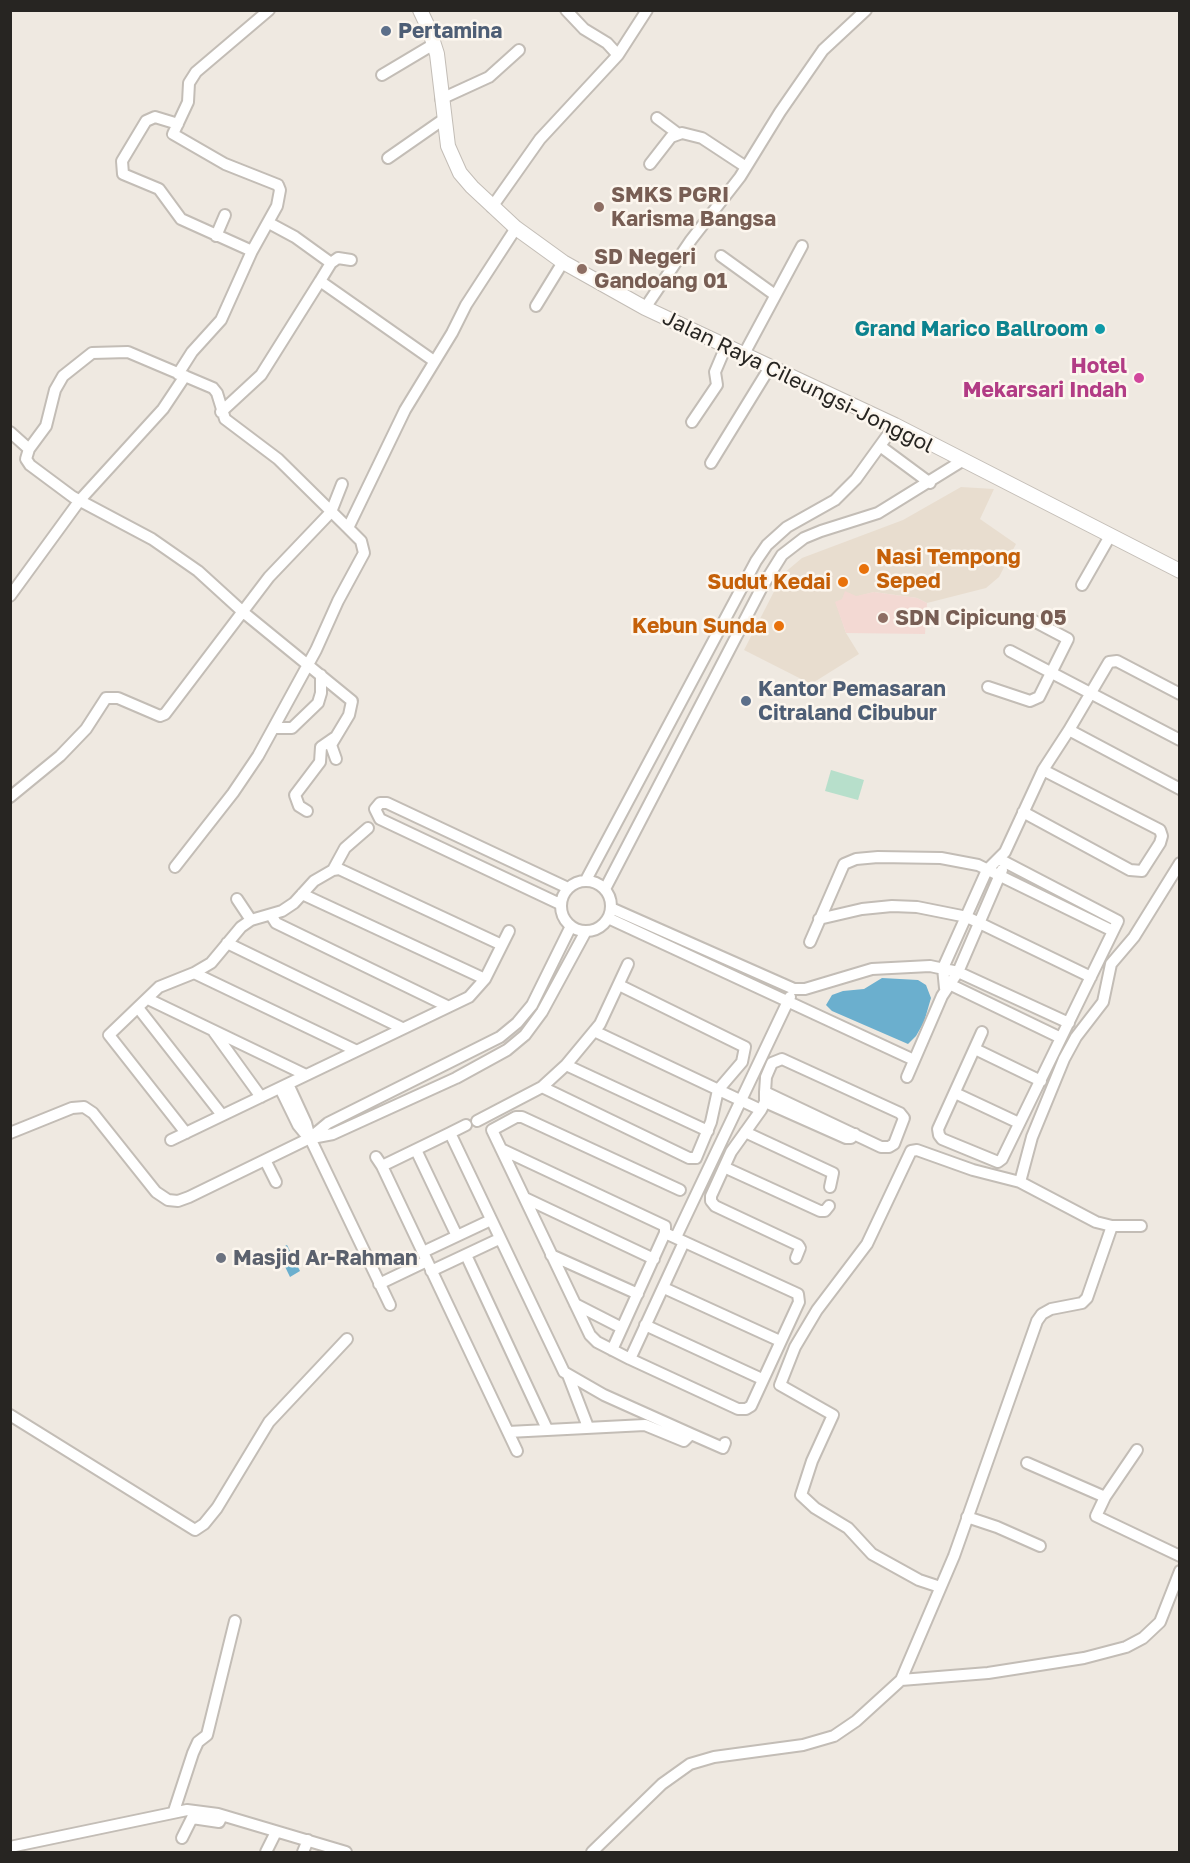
<!DOCTYPE html>
<html>
<head>
<meta charset="utf-8">
<style>
  body { margin:0 }
  #map { position:relative; width:1190px; height:1863px; overflow:hidden; background:#efe9e1; font-family:"Golos Text",sans-serif }
  canvas { display:block }
  .frame { position:absolute; inset:0; border:12px solid #272522; pointer-events:none }
</style>
</head>
<body>
<div id="map">
<canvas width="1190" height="1863"></canvas>
<div class="frame"></div>
</div>
<script>
const ctx = document.querySelector('canvas').getContext('2d');
ctx.lineJoin = 'round';
function paint(path, color) { ctx.fillStyle = color; ctx.fill(path, 'evenodd'); }
const shape = rows => new Path2D(rows.map(r => 'M' + r).join(''));
function stroke(path, color, width, dash) { ctx.strokeStyle = color; ctx.lineWidth = width; ctx.lineCap = dash ? 'butt' : 'round'; ctx.setLineDash(dash || []); ctx.stroke(path); }
function drawText(font, color, halo, rows, align = 'center') {
  ctx.font = font + ' "Golos Text",sans-serif'; ctx.lineWidth = 5; ctx.setLineDash([]); ctx.textBaseline = 'middle'; ctx.strokeStyle = halo; ctx.fillStyle = color; for (const [text, x, y, turn = 0] of rows) {
    ctx.save(); ctx.translate(x, y); ctx.rotate((+turn || 0) * Math.PI / 180); ctx.textAlign = isNaN(turn) ? turn : align; if (halo) ctx.strokeText(text, 0, 0); ctx.fillText(text, 0, 0); ctx.restore();
  }
}
const built = shape([
  [961,487,994,489,980,519,1016,544,999,577,986,588,927,603,917,598,874,592,836,602,846,633,859,654,811,684,744,650,783,574,802,558,903,520]
]);
const education = shape([
  [845,591,856,596,874,592,917,598,927,603,925,634,846,633,835,602,842,599]
]);
const green = shape([
  [831,770,864,780,858,800,825,791]
]);
const water = shape([
  [882,978,918,980,926,985,931,998,924,1022,916,1036,908,1044,832,1011,826,1005,832,995,843,991,864,989],
  [287,1245,300,1271,290,1277,277,1250]
]);
const minor = shape([
  [566,10,584,29,607,43,618,55],
  [382,75,434,44],
  [441,99,489,77,519,50],
  [657,118,677,133],
  [178,124,155,117,146,121,122,161,123,174,159,189,181,219,252,251,221,320,192,352,178,374],
  [388,158,444,119],
  [650,164,671,137,682,133,702,138,746,167],
  [492,207,540,139,618,55,647,10],
  [269,223,295,237,331,263,320,281],
  [216,236,225,215],
  [252,251,277,206,280,190,278,185,225,164,173,134,188,102,189,83,196,72,269,10],
  [721,256,775,295],
  [331,263,338,258,351,260],
  [536,306,563,262],
  [645,308,691,240,740,177,780,112,823,50,866,10],
  [744,354,802,246],
  [221,412,261,375,320,281,434,361],
  [692,422,717,385,715,372,726,346],
  [10,432,29,449,26,459,30,465,73,497,152,539,198,571,243,612,352,701,349,715,331,745,336,759],
  [880,446,930,483],
  [29,449,46,426,55,390,63,376,92,353,128,352,213,388,217,393,225,419,278,459,348,528,405,410,452,333,466,305,516,228],
  [711,463,770,367],
  [1082,585,1110,536],
  [10,596,80,500,163,409,185,376],
  [1010,651,1180,740],
  [988,687,1030,701,1039,697,1068,639,1032,620],
  [1180,694,1117,661,1109,662,1069,730,1180,789],
  [275,728,292,728,318,703,321,693,321,675],
  [10,797,60,756,86,729,106,698,118,698,160,716,165,714,269,577,331,512,342,484],
  [307,811,299,806,295,795,320,762,321,747,334,738],
  [1023,812,1130,870,1142,871,1160,843,1162,836,1160,830,1043,770],
  [175,867,233,793,258,756,316,650,338,601,364,553,361,541,348,528],
  [333,870,345,848,368,828],
  [586,880,756,561,767,545,787,527,835,500,856,479,895,425],
  '561 906a25 25 0 1 1 50 0a25 25 0 1 1-50 0Z',
  [605,889,762,587,782,555,804,538,821,531,878,513,962,461],
  [302,894,485,979],
  [237,899,251,920],
  [560,904,380,819,375,809,380,803,387,803,568,888],
  [611,908,794,989,805,989,872,969,930,966,958,972,1069,1023],
  [271,915,276,923,447,1006],
  [608,918,914,1060],
  [819,919,862,909,892,906,917,907,967,917,1091,977],
  [810,942,844,864,856,859,878,857,941,858,978,865,1113,931],
  [227,943,402,1028],
  [194,973,355,1050],
  [945,982,1061,1038],
  [945,988,943,968,987,870,1005,852,1043,770,1069,730],
  [148,999,306,1075],
  [139,1009,222,1115],
  [594,1031,761,1110],
  [214,1032,261,1097],
  [982,1032,938,1129,939,1135,942,1139,998,1162,1002,1159,1118,921,999,859],
  [975,1049,1041,1081],
  [566,1065,708,1131],
  [907,1077,942,996,958,972,1002,870],
  [288,1084,306,1123,310,1138,390,1305],
  [542,1087,689,1158,696,1158,711,1122,718,1090,742,1062,745,1047,619,985],
  [280,1088,298,1125,307,1136],
  [765,1092,881,1147,889,1147,894,1144,904,1118,900,1113,782,1059,772,1063,766,1077,765,1092,765,1102,761,1110,731,1152,711,1196,711,1201,715,1206,798,1245,800,1248,796,1258],
  [955,1093,1019,1123],
  [765,1102,846,1138,851,1138,855,1134],
  [477,1121,542,1087,566,1065,600,1024,628,964],
  [745,1132,833,1173,830,1187],
  [10,1133,72,1108,84,1107,93,1113,156,1192,168,1200,178,1201,189,1197,310,1138,328,1123,500,1037,517,1023,532,1005,571,926],
  [186,1133,109,1035,159,987,194,973,211,963,241,927,251,920,282,911,294,903,314,881,333,870,339,869,502,945],
  [450,1133,466,1125],
  [312,1138,333,1134,456,1078,507,1050,525,1035,542,1012,586,931],
  [171,1140,469,997,485,979,509,931],
  [501,1149,665,1226,665,1233,612,1350],
  [416,1150,457,1236],
  [376,1157,382,1166,450,1133,564,1372,604,1395,691,1434,684,1441,645,1425,508,1432],
  [265,1160,276,1182],
  [382,1166,517,1451],
  [726,1168,820,1211,825,1211,829,1206],
  [1020,1182,1032,1137,1064,1059,1076,1037,1103,1002,1111,964,1134,937,1180,863],
  [525,1198,654,1259],
  [665,1233,798,1294,799,1302,751,1406,746,1409,738,1409,630,1359,597,1342,590,1335,492,1130,516,1117,522,1117,680,1190],
  [676,1237,790,997],
  [423,1252,491,1220],
  [466,1255,547,1429],
  [551,1255,638,1294],
  [431,1271,499,1239],
  [379,1284,427,1261],
  [664,1288,780,1341],
  [575,1304,622,1328],
  [645,1325,762,1379],
  [630,1359,684,1242],
  [568,1375,588,1427],
  [10,1415,195,1530,204,1524,217,1508,269,1422,347,1339],
  [691,1434,723,1448,725,1443],
  [1137,1450,1105,1497,1096,1516,1180,1556],
  [1027,1463,1105,1497],
  [967,1517,997,1527,1040,1546],
  [940,1587,919,1580,872,1554,848,1528,815,1508,801,1495,812,1461,833,1415,780,1385,795,1347,817,1310,867,1244,911,1151,917,1150,973,1170,1020,1182,1096,1222,1112,1226],
  [901,1680,954,1556,1037,1321,1042,1314,1051,1309,1082,1303,1087,1298,1112,1226,1141,1226],
  [174,1811,193,1753,198,1742,207,1735,235,1621],
  [182,1838,192,1818,219,1822,222,1816],
  [10,1847,187,1810,218,1814,346,1852],
  [266,1852,276,1832],
  [303,1852,308,1840],
  [592,1852,662,1784,690,1764,714,1757,803,1745,834,1736,856,1721,901,1680,988,1673,1084,1658,1126,1647,1143,1638,1160,1622,1180,1571]
]);
const major = shape([
  [420,10,429,29,437,54,448,146,460,173,472,187,516,228,563,262,645,308,895,425,1180,571]
]);
const markers = [
  [386,31,6,"#5c6f8a"],
  [599,207,6,"#8d6e63"],
  [582,269,6,"#8d6e63"],
  [1100,329,6,"#0f9aa8"],
  [1139,378,6,"#d1479c"],
  [864,569,6,"#e8710a"],
  [843,582,6,"#e8710a"],
  [883,618,6,"#8d6e63"],
  [779,626,6,"#e8710a"],
  [746,701,6,"#5c6f8a"],
  [221,1258,6,"#6b7280"]
];
const serviceNames = [
  ["Pertamina",398,31],
  ["Kantor Pemasaran",758,689],
  ["Citraland Cibubur",758,713]
];
const educationNames = [
  ["SMKS PGRI",611,195],
  ["Karisma Bangsa",611,219],
  ["SD Negeri",594,257],
  ["Gandoang 01",594,281],
  ["SDN Cipicung 05",895,618]
];
const cultureNames = [
  ["Grand Marico Ballroom",1088,329]
];
const hotelNames = [
  ["Hotel",1127,366],
  ["Mekarsari Indah",1127,390]
];
const streetNames = [
  ["Jalan Raya Cileungsi-Jonggol",798,382,26]
];
const foodNames = [
  ["Nasi Tempong",876,557,"left"],
  ["Seped",876,581,"left"],
  ["Sudut Kedai",831,582],
  ["Kebun Sunda",767,626]
];
const worshipNames = [
  ["Masjid Ar-Rahman",233,1258]
];
paint(built, '#e8ddcf');
paint(education, '#f3d9d3');
paint(green, '#b7dfcb');
paint(water, '#6bafce');
stroke(minor, '#c3bdb6', 14);
stroke(major, '#c3bdb6', 16);
stroke(minor, '#fff', 10);
stroke(major, '#fff', 14);
for (const [x, y, r, color] of markers) { const dot = new Path2D(); dot.arc(x, y, r, 0, 2 * Math.PI); ctx.fillStyle = color; ctx.fill(dot); stroke(dot, '#fcf6ee', 2); }
drawText('bold 21px', '#4e5e75', '#fcf6ee', serviceNames, 'left');
drawText('bold 21px', '#785e54', '#fcf6ee', educationNames, 'left');
drawText('bold 21px', '#0d838f', '#fcf6ee', cultureNames, 'right');
drawText('bold 21px', '#b23c85', '#fcf6ee', hotelNames, 'right');
drawText('21px', '#272522', '#fcf6ee', streetNames);
drawText('bold 21px', '#c56008', '#fcf6ee', foodNames, 'right');
drawText('bold 21px', '#5b616d', '#fcf6ee', worshipNames, 'left');
</script>
</body>
</html>
